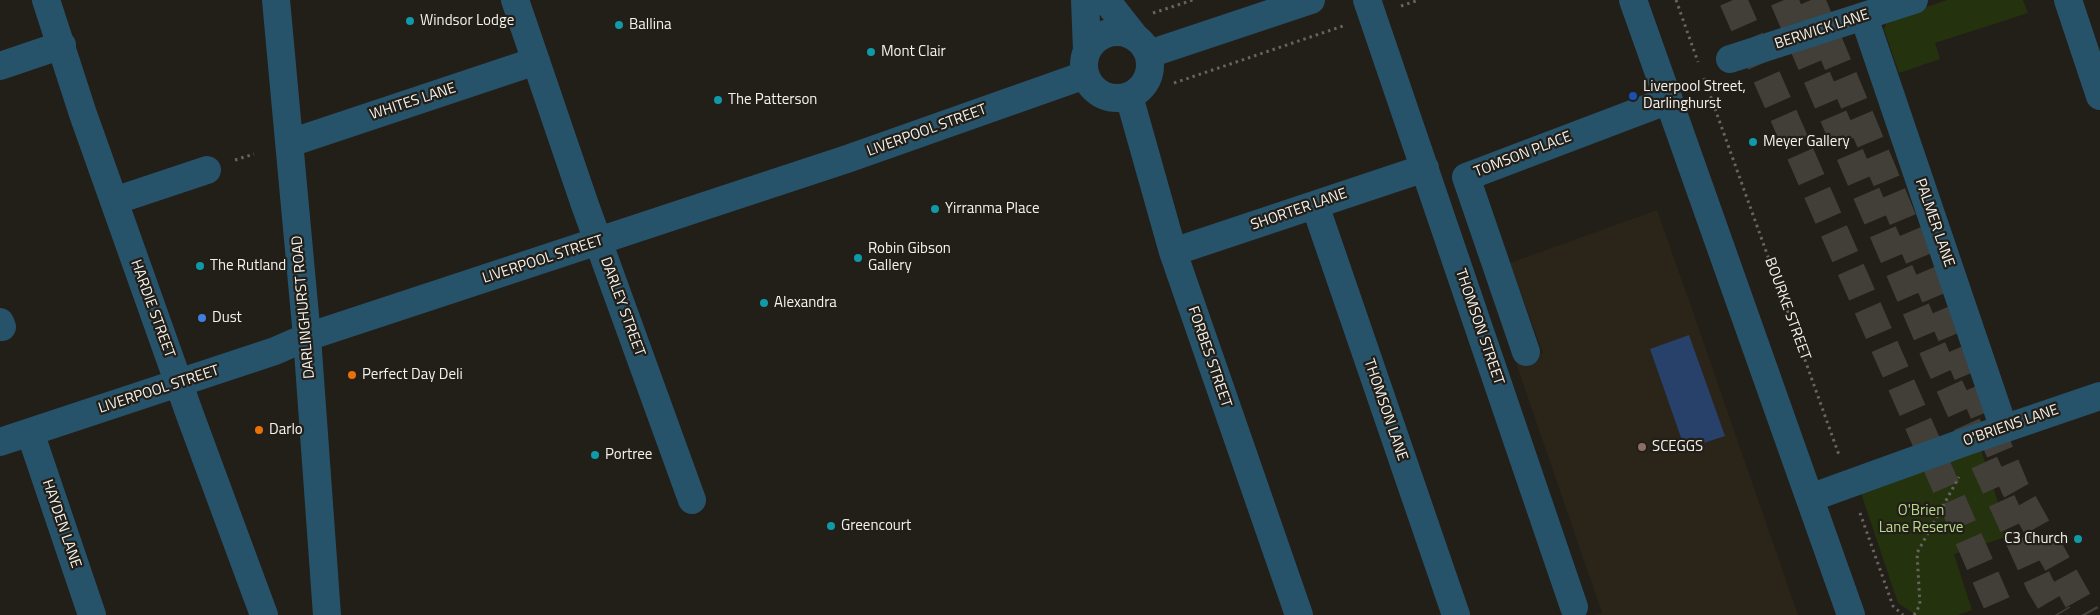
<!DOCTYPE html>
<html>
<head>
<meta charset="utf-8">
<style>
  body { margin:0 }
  canvas { display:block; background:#221e18 }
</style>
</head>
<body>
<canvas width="2100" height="615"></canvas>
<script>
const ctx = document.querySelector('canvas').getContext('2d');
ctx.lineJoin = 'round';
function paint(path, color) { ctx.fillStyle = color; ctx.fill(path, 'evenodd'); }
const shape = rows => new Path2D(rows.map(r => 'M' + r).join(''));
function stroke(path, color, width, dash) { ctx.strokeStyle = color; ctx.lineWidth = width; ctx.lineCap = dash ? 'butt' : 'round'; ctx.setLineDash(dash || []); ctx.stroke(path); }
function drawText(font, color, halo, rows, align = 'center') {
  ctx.font = font + ' "Titillium Web",sans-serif'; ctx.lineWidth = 4.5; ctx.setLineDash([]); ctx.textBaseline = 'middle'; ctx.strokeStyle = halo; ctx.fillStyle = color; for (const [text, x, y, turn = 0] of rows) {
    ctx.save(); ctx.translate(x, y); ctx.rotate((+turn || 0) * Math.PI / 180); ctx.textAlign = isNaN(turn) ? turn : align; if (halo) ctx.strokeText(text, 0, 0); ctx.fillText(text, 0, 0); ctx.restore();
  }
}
const built = shape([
  [1657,210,1693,312,1798,615,1594,615,1602,613,1516,363,1543,353,1510,263]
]);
const green = shape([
  [1947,0,2023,0,2028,13,1935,43,1940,59,1899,73,1884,29,1888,20],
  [1981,450,2009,536,1954,554,1972,610,1958,615,1916,615,1898,603,1860,490]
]);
const water = shape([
  [1689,335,1725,436,1685,449,1650,349]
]);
const highwayTunnel = shape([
  [1733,0,2002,615],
  [1784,0,1938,361,2040,585,2058,615],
  [1811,0,2015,488,2086,615]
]);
const path = shape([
  [1676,0,1698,62],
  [1401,6,1419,0],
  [1153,13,1193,0],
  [1704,78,1839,455],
  [1174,83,1343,26],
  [235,160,254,154],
  [1860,513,1893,606,1903,615],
  [1914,615,1920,605,1917,553,1959,477]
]);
const minor = shape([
  [46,0,83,114,190,415,264,615],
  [276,0,307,337,327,615],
  [515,0,585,205,692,500],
  [1085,0,1087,50],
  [1106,0,1135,37],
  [1367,0,1574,607],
  [1633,0,1851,615],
  [2068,0,2100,96],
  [1864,17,2004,429],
  '1084 65a33 33 0 1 1 66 0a33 33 0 1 1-66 0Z',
  [1149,54,1311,0],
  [1730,59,1914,0],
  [0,66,62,45],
  [1129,96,1173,252,1299,615],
  [290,143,536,61],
  [114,201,207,170],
  [1315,205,1456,615],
  [1173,252,1425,168],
  [0,322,2,327],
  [1526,352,1466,177,1669,100],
  [30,432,92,615],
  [0,442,275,351,307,337,847,159,1085,75],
  [1810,498,1965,442,2100,396]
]);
const markers = [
  [410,21,5,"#0f9aa8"],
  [619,25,5,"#0f9aa8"],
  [871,52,5,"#0f9aa8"],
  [1633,96,5,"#1a4fb4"],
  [718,100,5,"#0f9aa8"],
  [1753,142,5,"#0f9aa8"],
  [935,209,5,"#0f9aa8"],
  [858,258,5,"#0f9aa8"],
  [200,266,5,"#0f9aa8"],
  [764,303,5,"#0f9aa8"],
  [202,318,5,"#3f7fe0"],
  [352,375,5,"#e8710a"],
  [259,430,5,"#e8710a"],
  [1642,447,5,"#8d6e63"],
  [595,455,5,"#0f9aa8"],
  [831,526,5,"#0f9aa8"],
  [2078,539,5,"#0f9aa8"]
];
const poiNames = [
  ["Windsor Lodge",420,21],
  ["Ballina",629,25],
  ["Mont Clair",881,52],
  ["Liverpool Street,",1643,87],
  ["Darlinghurst",1643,104],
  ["The Patterson",728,100],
  ["Meyer Gallery",1763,142],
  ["Yirranma Place",945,209],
  ["Robin Gibson",868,249],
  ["Gallery",868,266],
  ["The Rutland",210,266],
  ["Alexandra",774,303],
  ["Dust",212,318],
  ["Perfect Day Deli",362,375],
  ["Darlo",269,430],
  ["SCEGGS",1652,447],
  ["Portree",605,455],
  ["Greencourt",841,526],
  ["C3 Church",2068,539,"right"]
];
const streetNames = [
  ["BERWICK LANE",1822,30,-18],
  ["WHITES LANE",413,102,-18],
  ["LIVERPOOL STREET",927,131,-20],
  ["TOMSON PLACE",1523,155,-21],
  ["SHORTER LANE",1299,210,-19],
  ["PALMER LANE",1934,223,71],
  ["LIVERPOOL STREET",543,260,-18],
  ["DARLINGHURST ROAD",304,307,-95],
  ["DARLEY STREET",622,307,70],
  ["HARDIE STREET",152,309,70],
  ["BOURKE STREET",1787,309,70],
  ["THOMSON STREET",1479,327,71],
  ["FORBES STREET",1209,357,71],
  ["LIVERPOOL STREET",159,390,-18],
  ["THOMSON LANE",1385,410,71],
  ["O'BRIENS LANE",2011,426,-19],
  ["HAYDEN LANE",61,524,71]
];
const parkNames = [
  ["O'Brien",1921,511],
  ["Lane Reserve",1921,528]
];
paint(built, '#2b2418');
paint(green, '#24320d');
paint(water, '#27416b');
stroke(highwayTunnel, '#423e38', 28, [28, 14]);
stroke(path, '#67645e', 3, [2.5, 4]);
stroke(minor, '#26526a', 28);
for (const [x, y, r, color] of markers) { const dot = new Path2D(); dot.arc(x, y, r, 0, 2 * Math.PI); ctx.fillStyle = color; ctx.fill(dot); stroke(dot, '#221e18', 2); }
drawText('15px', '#f4f2ed', '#221e18', poiNames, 'left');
drawText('15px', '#f4f2ed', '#221e18', streetNames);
drawText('15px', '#bada8c', '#221e18', parkNames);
</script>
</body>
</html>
